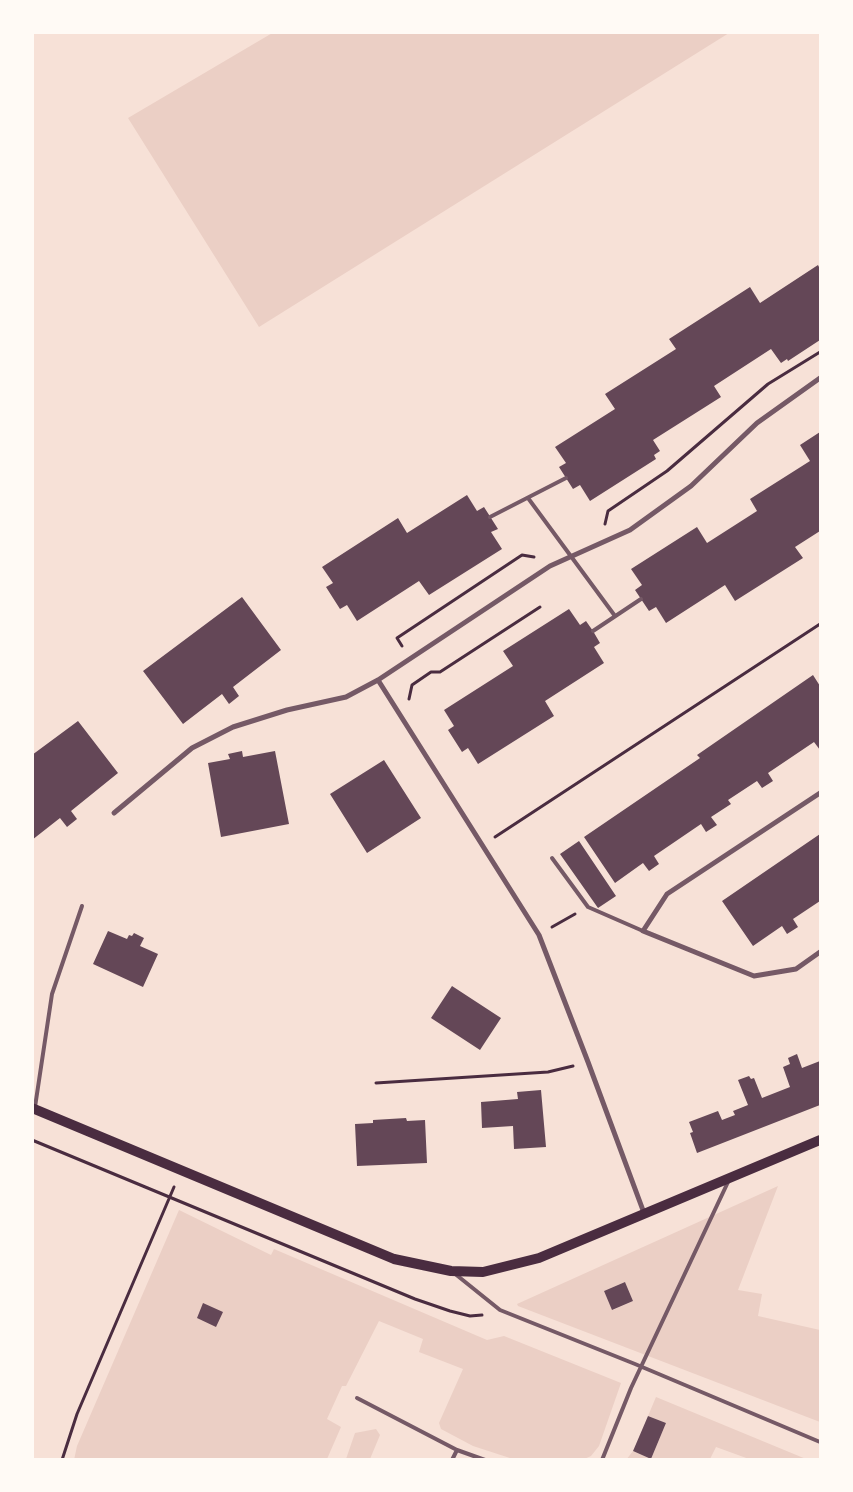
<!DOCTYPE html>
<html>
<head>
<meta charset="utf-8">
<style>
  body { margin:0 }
  #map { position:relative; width:853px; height:1492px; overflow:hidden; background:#f7e1d7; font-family:"Asap Condensed",sans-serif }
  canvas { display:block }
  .frame { position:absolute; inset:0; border:34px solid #fffaf5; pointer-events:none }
</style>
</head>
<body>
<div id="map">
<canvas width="853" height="1492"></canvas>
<div class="frame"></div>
</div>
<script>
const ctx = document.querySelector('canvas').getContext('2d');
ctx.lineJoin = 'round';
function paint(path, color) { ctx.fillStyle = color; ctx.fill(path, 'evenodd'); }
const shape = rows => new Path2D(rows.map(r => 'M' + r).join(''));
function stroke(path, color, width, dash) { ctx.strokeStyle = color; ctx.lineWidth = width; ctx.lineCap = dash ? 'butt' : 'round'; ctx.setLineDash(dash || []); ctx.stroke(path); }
const green = shape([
  [274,32,729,32,729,33,259,327,128,118],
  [778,1186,738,1290,762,1294,758,1316,820,1330,820,1422,518,1306,517,1304],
  [625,1282,633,1301,613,1310,604,1291],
  [179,1210,271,1255,274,1249,487,1340,504,1336,621,1383,599,1446,591,1456,582,1460,513,1459,473,1446,441,1429,439,1423,463,1369,419,1352,423,1339,379,1321,346,1386,342,1386,327,1419,341,1427,327,1459,74,1460,77,1446],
  [656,1397,806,1459,749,1459,716,1447,710,1459,626,1460,633,1451,651,1459,666,1423,648,1416],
  [376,1429,380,1435,370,1459,346,1459,355,1433]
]);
const building = shape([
  [818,265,820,269,820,340,788,361,787,359,781,363,771,349,714,386,721,397,653,440,660,451,654,455,656,459,590,501,580,485,573,489,559,467,566,463,555,447,615,409,605,394,676,349,669,339,750,287,760,303],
  [820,432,820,531,795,547,803,558,735,601,725,585,666,623,656,607,649,611,635,590,642,585,631,569,697,527,707,543,757,511,750,499,810,461,800,445],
  [467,495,477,511,484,507,498,529,491,532,502,549,429,595,419,581,357,621,347,605,340,609,326,587,333,583,322,567,398,518,407,533],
  [242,597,281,650,233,687,239,696,229,704,222,694,183,724,143,671],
  [569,609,580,625,586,621,593,631,600,643,594,647,604,663,545,701,554,716,478,764,468,748,462,752,448,730,454,726,444,710,513,666,503,651],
  [813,675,820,686,820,750,814,742,768,773,773,781,762,788,757,781,728,800,731,804,711,817,717,825,706,832,701,824,654,856,659,864,649,871,643,863,615,883,584,837,700,758,697,755],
  [78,721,118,773,71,811,77,819,67,827,60,818,32,840,32,755],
  [242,751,243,757,275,751,289,824,221,837,208,763,230,759,228,754],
  [384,760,421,818,367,853,330,794],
  [820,834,820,901,793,919,798,927,787,934,782,926,753,946,722,901],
  [579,841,616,896,598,908,560,854],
  [108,931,127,939,129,935,132,936,134,933,144,938,140,946,158,954,143,987,93,964],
  [452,986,501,1018,480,1050,431,1018],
  [797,1054,802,1068,820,1061,820,1105,697,1153,690,1133,693,1132,689,1122,718,1111,722,1120,735,1115,733,1111,748,1105,738,1080,749,1076,751,1079,754,1078,762,1098,790,1087,783,1067,790,1064,788,1058],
  [541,1090,546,1147,514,1149,513,1126,482,1128,481,1102,518,1099,517,1092],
  [406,1118,407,1121,425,1120,427,1163,357,1166,355,1124,373,1123,373,1120],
  [625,1282,633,1301,612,1310,604,1291],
  [203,1303,223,1312,216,1327,197,1318],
  [648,1416,666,1423,651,1459,633,1451]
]);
const path = shape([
  [605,524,608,511,667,471,768,384,820,352],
  [402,646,397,638,522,555,534,557],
  [409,699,412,685,431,672,440,672,540,607],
  [495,837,820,624],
  [552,927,575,914],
  [376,1083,548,1072,573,1066],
  [32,1140,415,1299,450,1311,470,1316,482,1315],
  [62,1460,77,1414,174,1187]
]);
const service = shape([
  [528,498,615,616],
  [490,517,566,478],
  [593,631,641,599],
  [552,858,588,907,643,931],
  [35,1107,52,994,82,906],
  [454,1273,500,1310,635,1364,820,1442],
  [357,1398,457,1450],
  [452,1460,457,1450,485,1460],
  [602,1460,631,1388,728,1182]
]);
const minor = shape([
  [378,680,539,935,588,1062,644,1213],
  [820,793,667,894,643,931,754,976,796,969,820,952],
  [114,813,192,748,233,727,287,710,346,697,378,680,550,566,630,530,691,486,757,423,820,378]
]);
const secondary = shape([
  [32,1108,394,1259,451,1271,483,1272,539,1258,820,1140]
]);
paint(green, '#ebcfc5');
paint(building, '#644757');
stroke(path, '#4a2c40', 3);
stroke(service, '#755966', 4);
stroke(minor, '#755966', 5);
stroke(secondary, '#4a2c40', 10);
</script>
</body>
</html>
